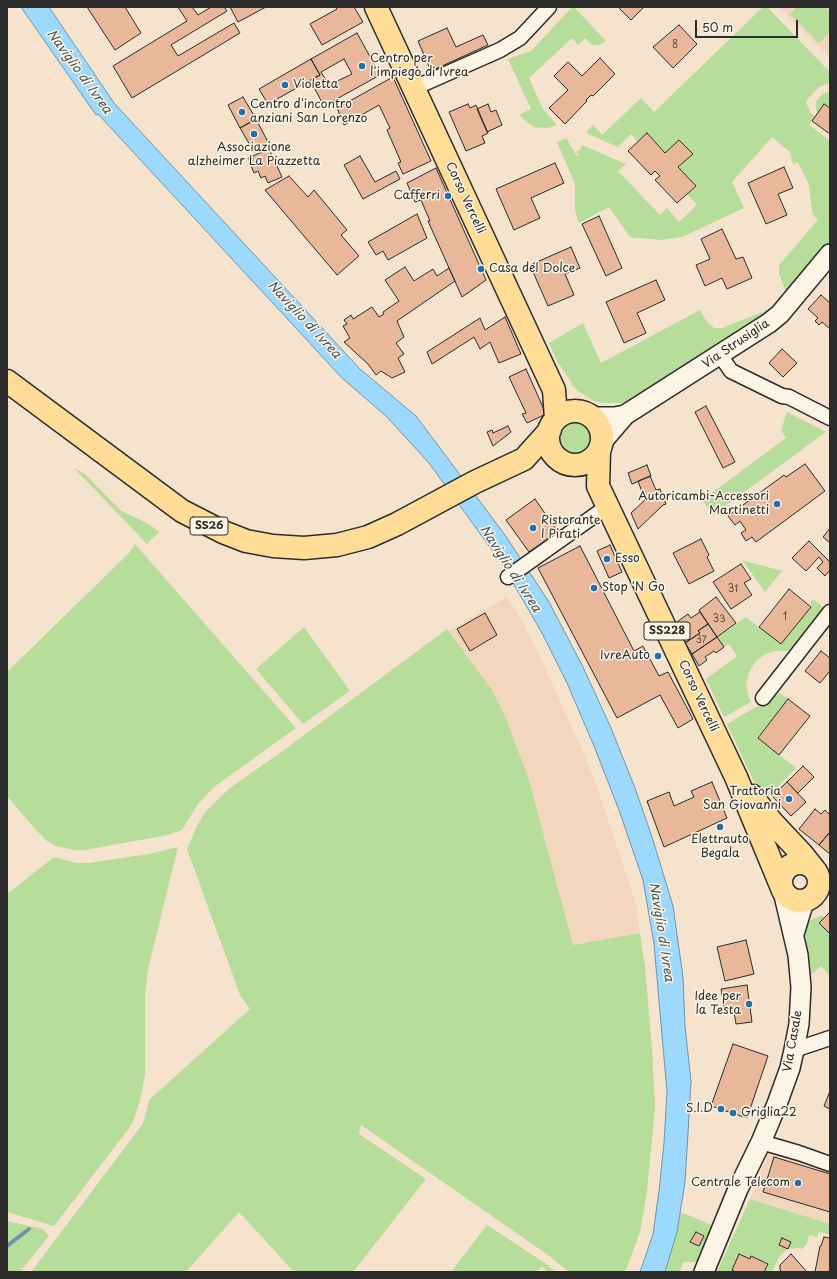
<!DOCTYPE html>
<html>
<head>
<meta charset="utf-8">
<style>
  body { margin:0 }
  #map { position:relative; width:837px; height:1279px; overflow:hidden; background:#f6e3ce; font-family:"Playpen Sans",sans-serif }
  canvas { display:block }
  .frame { position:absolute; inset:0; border:8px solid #2b2b2b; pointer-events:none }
  .scale { position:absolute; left:695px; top:20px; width:103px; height:18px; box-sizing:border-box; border:2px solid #2b2b2b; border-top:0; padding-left:5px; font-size:12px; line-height:14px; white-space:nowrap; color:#2b2b2b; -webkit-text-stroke:3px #fcf5e5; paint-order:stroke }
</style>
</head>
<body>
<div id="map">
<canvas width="837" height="1279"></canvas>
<div class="frame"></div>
<div class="scale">50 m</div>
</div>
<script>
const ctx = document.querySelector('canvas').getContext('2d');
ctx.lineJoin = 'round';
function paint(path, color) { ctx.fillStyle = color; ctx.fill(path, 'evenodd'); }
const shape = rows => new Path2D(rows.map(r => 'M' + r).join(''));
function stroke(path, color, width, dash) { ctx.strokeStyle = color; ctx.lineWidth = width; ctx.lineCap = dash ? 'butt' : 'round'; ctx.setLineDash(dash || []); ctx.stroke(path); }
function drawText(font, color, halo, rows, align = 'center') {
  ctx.font = font + ' "Playpen Sans",sans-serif'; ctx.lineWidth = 3; ctx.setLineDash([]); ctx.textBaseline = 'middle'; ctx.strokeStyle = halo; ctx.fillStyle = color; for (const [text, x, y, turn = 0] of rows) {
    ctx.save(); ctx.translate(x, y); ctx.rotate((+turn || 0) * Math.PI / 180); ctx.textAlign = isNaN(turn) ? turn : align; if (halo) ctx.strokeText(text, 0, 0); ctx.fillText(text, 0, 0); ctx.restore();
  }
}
const built = shape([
  [779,7,830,7,830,58],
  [507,597,516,610,541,659,582,750,595,781,636,903,640,933,573,945,571,940,529,780,506,718,492,690,449,631],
  [770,1149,830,1168,830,1224,750,1199]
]);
const green = shape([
  [572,7,574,7,606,41,600,45,592,45,585,38,578,45,572,38,529,78,543,109,557,125,548,128,534,127,527,122,519,115,531,109,508,59,531,51],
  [763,7,767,7,830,72,830,84,827,84,819,87,807,100,806,102,810,112,815,117,809,125,830,141,830,246,786,293,779,273,779,265,818,220,813,214,812,210,809,185,798,162,793,164,790,152,772,137,732,182,744,208,682,237,661,240,630,237,609,207,579,223,575,210,575,184,557,142,566,138,577,156,579,155,576,152,580,150,582,145,626,164,618,171,660,215,667,208,679,222,697,205,687,194,696,186,678,167,692,154,679,140,665,153,647,133,638,142,631,134,618,147,588,134,587,131,593,125,602,135,641,98,654,112],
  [797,7,824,7,830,13,830,32,819,43,790,14],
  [830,92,830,108,824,104,818,113,816,110,816,102,820,96,824,93],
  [775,307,778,309,632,401,623,403,603,403,594,401,578,391,572,385,570,380,558,363,549,343,583,323,601,363,700,310,707,322,714,328,722,328],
  [787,412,826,432,713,515,702,500,786,438,781,430],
  '557 439a17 17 0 1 1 34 0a17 17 0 1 1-34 0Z',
  [74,468,85,474,120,510,149,524,159,532,147,544],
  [135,544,296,728,214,787,198,804,182,830,168,835,85,850,74,850,56,846,47,841,35,829,7,796,7,672,130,552],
  [742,560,782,571,765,592],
  [813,599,825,609,791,652,787,651,776,651,765,654,755,662,749,673,746,684,749,698,751,702,724,717,706,679,737,656,729,644,724,647,717,637,746,617,781,644,811,607,811,601],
  [304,627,350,691,303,724,256,669],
  [447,629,492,690,506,718,529,780,573,945,640,933,645,967,652,1048,655,1106,647,1192,640,1232,627,1267,624,1272,569,1272,548,1255,361,1125,359,1134,426,1179,353,1272,294,1272,239,1212,186,1272,31,1272,142,1125,145,1117,149,1100,250,1009,240,995,187,849,197,826,203,815,212,805,230,788,284,750],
  [780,693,788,699,758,738,796,768,766,799,758,790,727,724],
  [178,847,148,969,145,994,145,1075,140,1101,133,1121,130,1127,54,1226,7,1212,7,894,54,857,77,863,88,863,149,854],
  [822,915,825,918,819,923,830,934,830,976,821,966,810,976,809,959,803,924],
  [750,1199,830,1224,830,1235,819,1232,817,1237,809,1235,807,1244,802,1249,799,1248,788,1249,779,1257,772,1272,764,1272,768,1263,751,1256,750,1259,734,1272,717,1272],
  [680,1213,686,1214,716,1227,706,1253,696,1262,683,1262,680,1272,665,1272,677,1232],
  [696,1232,703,1236,698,1246,691,1242],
  [7,1221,43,1229,49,1236,20,1272,7,1272],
  [487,1225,545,1263,556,1272,548,1272,542,1266,537,1272,451,1272]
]);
const water = shape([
  [21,7,49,7,114,103,360,369,416,416,505,535,549,602,583,667,611,728,635,788,653,840,673,906,683,977,685,1026,691,1081,688,1133,685,1182,677,1232,665,1272,640,1272,653,1234,659,1191,664,1143,667,1092,654,944,643,880,619,810,594,746,567,683,542,633,502,564,429,463,386,416,342,378,98,114,96,115,21,7]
]);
const stream = shape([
  [7,1246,29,1229]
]);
const building = shape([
  [87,7,125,7,141,33,115,50,87,7],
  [178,7,192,7,198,15,211,7,224,7,227,11,171,45,178,56,234,23,240,33,132,98,113,66,187,21,178,7],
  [230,7,266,7,238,22,230,7],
  [336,7,354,7,363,22,322,45,310,24,337,9,336,7],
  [618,7,644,7,631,20,618,7],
  [679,25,697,44,673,68,653,47,679,25],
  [447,28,456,47,483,35,488,45,431,71,418,41,447,28],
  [357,33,380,75,324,106,310,80,320,75,311,59,357,33],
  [344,59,352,74,329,85,321,72,344,59],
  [600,58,615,74,593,96,591,95,586,100,587,101,565,124,549,108,568,90,554,76,568,62,582,76,600,58],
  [311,59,320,75,268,104,259,89,311,59],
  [393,77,431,161,403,174,398,163,401,162,387,130,390,128,379,105,344,125,337,108,393,77],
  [243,97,256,119,240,128,228,105,243,97],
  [468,104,470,108,476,105,488,133,482,136,485,143,466,151,449,112,468,104],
  [488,104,491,112,496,110,502,125,487,132,477,109,488,104],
  [824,104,830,108,830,134,812,121,824,104],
  [256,119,269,144,254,152,240,128,256,119],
  [647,133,665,153,679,140,693,154,678,167,696,186,677,203,655,180,660,176,655,171,651,175,628,151,647,133],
  [269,149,282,177,268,183,265,176,261,178,258,171,254,173,248,158,269,149],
  [360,156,375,182,396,171,400,179,363,199,344,165,360,156],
  [555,163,564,183,531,198,540,218,514,230,496,189,555,163],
  [784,167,793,188,778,194,787,215,766,224,748,183,784,167],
  [436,168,486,280,462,297,428,221,430,221,421,200,415,202,407,183,436,168],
  [289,176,308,197,314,190,347,230,341,235,359,256,337,275,265,190,289,176],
  [417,214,427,238,388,260,383,251,376,255,368,242,417,214],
  [599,216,622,268,606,276,582,224,599,216],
  [722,229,736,259,743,257,752,278,727,289,722,278,705,286,696,265,710,259,701,239,722,229],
  [571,247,580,268,565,274,574,295,548,306,530,265,571,247],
  [405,267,414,281,433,269,437,276,449,268,455,281,397,321,404,337,396,343,404,354,398,358,405,372,392,378,381,371,376,375,368,364,344,342,350,338,343,326,347,324,344,320,351,315,353,319,372,307,379,317,384,314,383,312,399,301,385,280,405,267],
  [656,280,665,300,637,313,646,333,624,343,606,302,656,280],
  [821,295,830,303,830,329,822,322,819,325,815,321,818,318,808,309,821,295],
  [505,317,521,354,499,363,490,342,480,349,474,337,432,364,427,352,480,318,485,330,505,317],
  [782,349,797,363,783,377,769,363,782,349],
  [526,369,546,414,527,423,522,414,526,413,509,377,526,369],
  [706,406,735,462,723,468,695,412,706,406],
  [508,426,511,432,493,446,487,432,492,430,493,433,508,426],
  [805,464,825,491,756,542,752,537,746,541,741,533,746,530,740,521,735,525,728,516,784,475,786,477,805,464],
  [647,465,651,476,632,484,628,473,647,465],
  [650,476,656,490,660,489,666,504,663,505,638,529,631,513,645,500,638,481,650,476],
  [535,499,558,532,529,552,506,520,535,499],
  [830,528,830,543,823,537,830,528],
  [701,539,709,555,707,557,714,571,689,584,673,553,701,539],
  [809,541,830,562,830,570,825,576,817,568,823,562,819,557,806,571,792,558,809,541],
  [610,545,622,572,609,578,597,551,610,545],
  [580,546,634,651,643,646,659,676,668,672,693,719,678,728,660,695,617,718,538,568,580,546],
  [741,564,751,579,744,583,752,595,731,609,713,582,741,564],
  [789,589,811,607,781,644,759,627,789,589],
  [716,597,736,623,717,637,699,610,716,597],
  [700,612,708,624,698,631,700,633,685,643,674,624,688,614,691,618,700,612],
  [485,613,497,635,470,651,457,629,485,613],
  [708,624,717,637,692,654,685,643,700,633,698,631,708,624],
  [717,637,724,647,716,653,714,651,705,657,707,660,699,666,692,654,717,637],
  [821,651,830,658,830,671,820,683,805,671,821,651],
  [788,699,810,716,779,755,758,738,788,699],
  [803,766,814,777,798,793,787,782,803,766],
  [712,782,727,818,664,847,647,801,669,792,674,806,694,797,691,791,712,782],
  [787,782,806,802,791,816,772,796,787,782],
  [815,809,821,814,825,810,830,815,830,832,819,845,799,829,815,809],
  [830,832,830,854,819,845,830,832],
  [830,912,830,934,819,923,830,912],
  [746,940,754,974,725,981,717,947,746,940],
  [747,985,752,1022,736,1024,734,1012,725,1013,721,989,747,985],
  [733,1044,768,1056,747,1118,711,1106,733,1044],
  [830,1091,830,1109,824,1106,830,1091],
  [774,1157,830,1174,830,1212,763,1192,774,1157],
  [696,1232,704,1236,699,1246,690,1242,696,1232],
  [824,1237,830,1238,830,1272,815,1272,820,1246,821,1246,824,1237],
  [782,1238,791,1242,788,1249,779,1245,782,1238],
  [739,1254,750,1259,751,1256,768,1264,764,1272,734,1272,734,1271,732,1270,739,1254],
  [791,1254,807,1272,782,1272,780,1270,780,1265,791,1254]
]);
const minor = shape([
  [414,88,500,50,520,38,549,7],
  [720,355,731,371,782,396,789,397,830,418],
  [508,577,608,506],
  [763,698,830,612],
  [794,1050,830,1038],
  [761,1142,799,1153,830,1164]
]);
const secondary = shape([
  [591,417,614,417,625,415,769,323,780,314,830,254],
  [601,443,625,415],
  [794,934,804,901],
  [704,1272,738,1189,761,1142,777,1104,790,1068,794,1050,799,1024,801,987,798,955,783,891]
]);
const primary = shape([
  [376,7,554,390,556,419],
  [7,381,182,511,223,532,246,541,273,546,304,548,337,545,368,537,397,524,475,482,524,459,550,430],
  '548 438a27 27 0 1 1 54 0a27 27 0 1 1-54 0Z',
  [599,451,598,486,736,777,782,888],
  [752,796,771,821,802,854,814,869],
  '781 882a19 19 0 1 1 38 0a19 19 0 1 1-38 0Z'
]);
const markers = [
  [362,66,4,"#1f6fb2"],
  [285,85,4,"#1f6fb2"],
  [242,112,4,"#1f6fb2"],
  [254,134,4,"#1f6fb2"],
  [448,196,4,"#1f6fb2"],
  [481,269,4,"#1f6fb2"],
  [777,504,4,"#1f6fb2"],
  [533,528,4,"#1f6fb2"],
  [607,559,4,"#1f6fb2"],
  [594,588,4,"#1f6fb2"],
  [658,656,4,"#1f6fb2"],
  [789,799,4,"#1f6fb2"],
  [720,827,4,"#1f6fb2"],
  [749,1004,4,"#1f6fb2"],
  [721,1109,4,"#1f6fb2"],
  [733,1113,4,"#1f6fb2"],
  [798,1183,4,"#1f6fb2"]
];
const numberNames = [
  ["8",675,45],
  ["31",733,589],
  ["1",785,617],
  ["33",719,619],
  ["37",701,640]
];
const shields = [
  [209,526,38],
  [667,631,46]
];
const shieldNames = [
  ["SS26",209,526],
  ["SS228",667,631]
];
const poiNames = [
  ["Centro per",370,59],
  ["l'impiego di Ivrea",370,73],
  ["Violetta",293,85],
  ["Centro d'incontro",250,105],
  ["anziani San Lorenzo",250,119],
  ["Associazione",254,148,"center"],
  ["alzheimer La Piazzetta",254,162,"center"],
  ["Cafferri",440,196,"right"],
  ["Casa del Dolce",489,269],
  ["Autoricambi-Accessori",769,497,"right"],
  ["Martinetti",769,511,"right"],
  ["Ristorante",541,521],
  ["I Pirati",541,535],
  ["Esso",615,559],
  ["Stop 'N Go",602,588],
  ["IvreAuto",650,656,"right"],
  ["Trattoria",781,792,"right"],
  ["San Giovanni",781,806,"right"],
  ["Elettrauto",720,840,"center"],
  ["Begala",720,854,"center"],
  ["Idee per",741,997,"right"],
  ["la Testa",741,1011,"right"],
  ["S.I.D",713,1109,"right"],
  ["Griglia22",741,1113],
  ["Centrale Telecom",790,1183,"right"]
];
const streetNames = [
  ["Corso Vercelli",465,198,65],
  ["Via Strusiglia",736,344,-34],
  ["Corso Vercelli",698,696,65],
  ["Via Casale",793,1041,-80]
];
const waterNames = [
  ["Naviglio di Ivrea",79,72,54],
  ["Naviglio di Ivrea",304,320,47],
  ["Naviglio di Ivrea",510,569,57],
  ["Naviglio di Ivrea",661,932,81]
];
paint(built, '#f2d6be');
paint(green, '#b6dd99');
paint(water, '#9dd9fd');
stroke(water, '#6f93a9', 1);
stroke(stream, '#6f93a9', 4);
paint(building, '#e9b89a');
stroke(building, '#2b2b2b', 1);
stroke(minor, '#2b2b2b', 17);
stroke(secondary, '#2b2b2b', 22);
stroke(primary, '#2b2b2b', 25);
stroke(minor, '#fcf5e5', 14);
stroke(secondary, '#fcf5e5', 19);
stroke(primary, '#ffdd96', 22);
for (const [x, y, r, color] of markers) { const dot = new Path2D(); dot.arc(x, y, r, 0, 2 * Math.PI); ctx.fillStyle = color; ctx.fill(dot); stroke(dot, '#fcf5e5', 1.5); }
drawText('10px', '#5a4e47', null, numberNames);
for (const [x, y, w] of shields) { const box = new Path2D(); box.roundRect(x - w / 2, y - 9, w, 18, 3); ctx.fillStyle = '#fcf5e5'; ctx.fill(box); stroke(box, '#2b2b2b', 1); }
drawText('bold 11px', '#2b2b2b', null, shieldNames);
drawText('12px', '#2b2b2b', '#fcf5e5', poiNames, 'left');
drawText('12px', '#2b2b2b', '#fcf5e5', streetNames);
drawText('italic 13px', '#485660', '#fcf5e5', waterNames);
</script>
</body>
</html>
